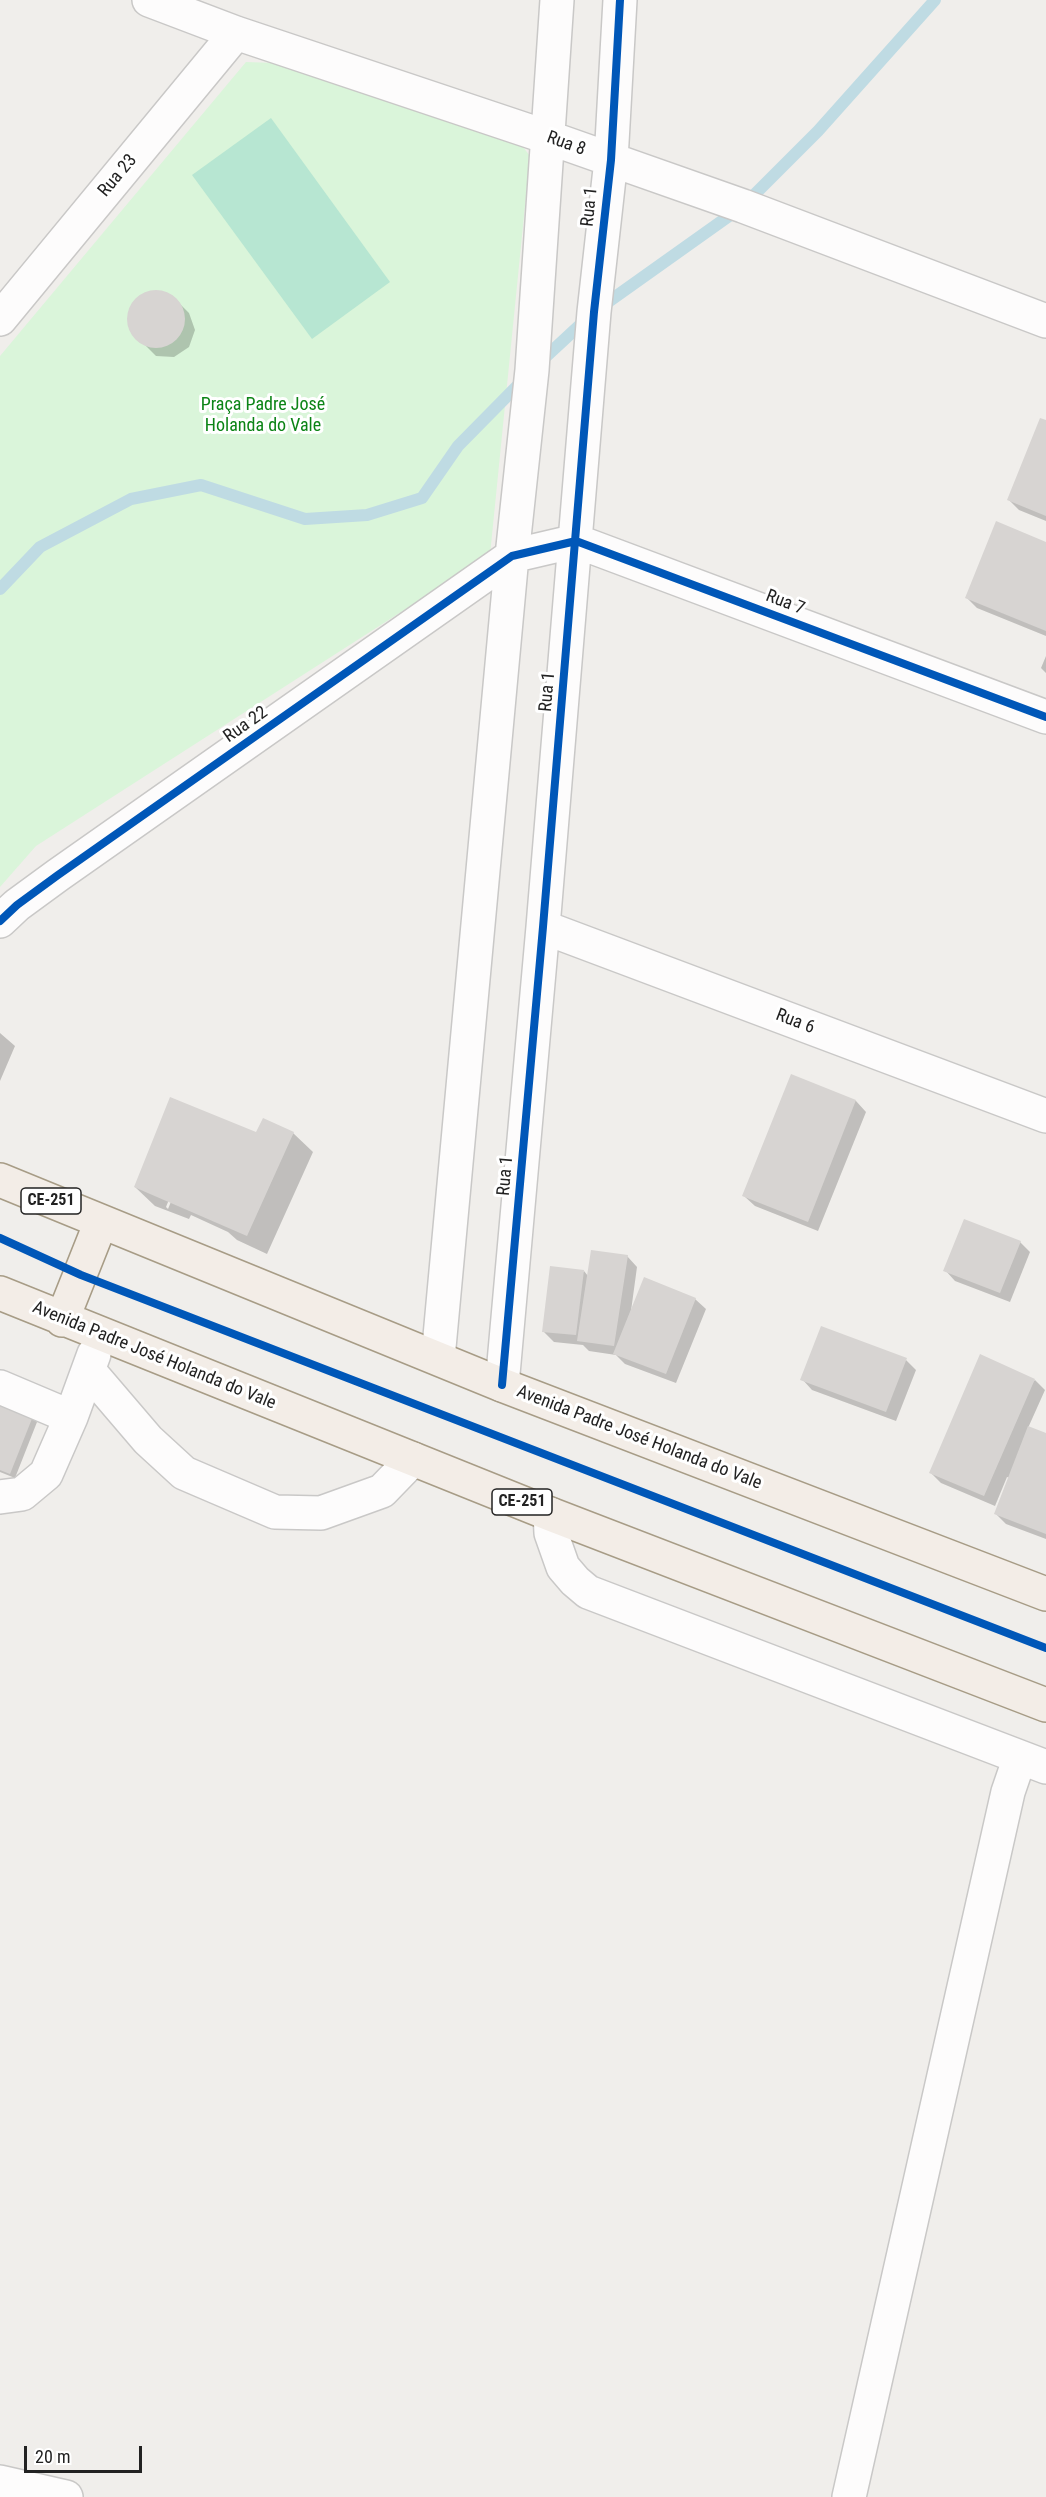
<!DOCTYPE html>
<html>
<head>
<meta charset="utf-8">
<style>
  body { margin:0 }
  #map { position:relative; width:1046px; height:2497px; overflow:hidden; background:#f0eeeb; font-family:"Roboto Condensed",sans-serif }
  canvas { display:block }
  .scale { position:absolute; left:24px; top:2446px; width:118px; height:27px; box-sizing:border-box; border:3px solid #222; border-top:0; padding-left:8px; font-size:18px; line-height:21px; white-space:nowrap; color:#222; -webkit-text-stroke:4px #fff; paint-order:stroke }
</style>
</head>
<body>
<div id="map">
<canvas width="1046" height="2497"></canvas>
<div class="scale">20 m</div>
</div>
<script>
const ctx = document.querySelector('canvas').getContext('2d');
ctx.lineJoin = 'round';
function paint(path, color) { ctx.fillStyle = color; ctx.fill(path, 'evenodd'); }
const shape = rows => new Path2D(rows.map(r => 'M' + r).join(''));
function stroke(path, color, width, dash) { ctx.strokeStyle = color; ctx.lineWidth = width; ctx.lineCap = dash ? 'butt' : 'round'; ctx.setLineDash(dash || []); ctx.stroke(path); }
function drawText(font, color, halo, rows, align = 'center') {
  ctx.font = font + ' "Roboto Condensed",sans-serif'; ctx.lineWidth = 6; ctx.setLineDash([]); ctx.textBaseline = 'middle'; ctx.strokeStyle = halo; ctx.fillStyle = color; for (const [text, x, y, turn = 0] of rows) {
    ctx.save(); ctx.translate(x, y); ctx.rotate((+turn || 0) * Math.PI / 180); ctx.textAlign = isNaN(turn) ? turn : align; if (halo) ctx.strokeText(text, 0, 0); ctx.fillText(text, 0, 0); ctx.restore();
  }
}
const park = shape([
  [246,62,276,63,523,147,530,156,490,555,36,846,0,887,0,356]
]);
const pitch = shape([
  [271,118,390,282,312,339,192,175]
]);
const shadow = shape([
  [155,291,171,296,178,302,189,313,195,330,189,347,174,357,156,356,132,332,129,314,138,299],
  [1046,422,1046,521,1019,510,1009,500],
  [1046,543,1046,636,977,608,967,598],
  [1046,656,1046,673,1041,668],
  [0,1033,15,1046,0,1081],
  [792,1076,856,1101,866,1112,818,1231,755,1206,744,1196],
  [171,1098,257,1134,264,1120,293,1133,313,1152,267,1254,237,1240,228,1232,191,1215,189,1219,155,1206,135,1187],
  [201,1120,204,1120,168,1209,166,1207],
  [1020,1242,1030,1252,1010,1302,955,1281,945,1270],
  [627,1256,637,1267,631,1311,695,1299,706,1309,676,1383,625,1364,616,1355,589,1351,583,1345,554,1342,544,1332,584,1271,588,1276],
  [906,1360,916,1370,896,1421,812,1390,802,1379],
  [1035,1380,1045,1390,1028,1428,1046,1435,1046,1539,1006,1524,996,1514,1010,1478,1007,1477,995,1506,941,1483,930,1472],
  [0,1399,39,1417,15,1478,0,1472]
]);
const stream = shape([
  [539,363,594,312,743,206,818,131,935,0],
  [0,589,40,547,131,499,201,485,305,519,367,515,422,498,458,446,525,378]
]);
const building = shape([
  '127 319a29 29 0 1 1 58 0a29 29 0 1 1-58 0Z',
  [1040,418,1046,420,1046,516,1007,500],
  [996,521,1046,542,1046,631,965,598],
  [791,1074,856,1100,808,1222,742,1196],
  [170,1097,256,1132,263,1118,294,1132,247,1236,134,1187],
  [964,1219,1021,1241,1000,1293,943,1271],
  [591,1250,628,1255,614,1346,577,1341],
  [550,1266,584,1270,576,1335,542,1332],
  [644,1277,696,1298,666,1374,613,1354],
  [821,1326,907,1358,886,1412,800,1380],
  [980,1354,1035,1379,984,1496,929,1473],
  [0,1398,35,1411,10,1474,0,1470],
  [1028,1426,1046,1433,1046,1534,994,1514]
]);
const minor = shape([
  [149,0,236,33,547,137,743,206,1046,321],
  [0,319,236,33],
  [0,921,17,905,58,875,512,556,576,541,1046,717],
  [543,927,1046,1116],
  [438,1358,512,556,532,370,557,0],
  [89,1371,148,1440,184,1473,275,1512,321,1513,382,1491,413,1459],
  [502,1385,543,927,594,312,611,160,620,0],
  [0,1387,71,1417,94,1354],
  [0,1497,22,1494,46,1474,71,1417],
  [550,1514,551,1533,563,1567,575,1581,588,1592,1046,1767],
  [0,2482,66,2497],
  [849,2497,1008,1792,1020,1757]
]);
const major = shape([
  [0,1180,502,1385,1046,1594],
  [0,1293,550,1514,1046,1705],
  [62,1320,101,1222]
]);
const cycleway = shape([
  [0,921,17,905,58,875,512,556,576,541,1046,717],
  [0,1238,81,1275,1046,1648],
  [502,1385,543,927,594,312,611,160,620,0]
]);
const shields = [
  [51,1201,60],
  [522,1502,60]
];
const shieldNames = [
  ["CE-251",51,1201],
  ["CE-251",522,1502]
];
const streetNames = [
  ["Rua 8",566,144,20],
  ["Rua 23",118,176,-50],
  ["Rua 1",590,207,-84],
  ["Rua 7",785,603,21],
  ["Rua 1",548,692,-85],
  ["Rua 22",246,725,-35],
  ["Rua 6",795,1022,21],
  ["Rua 1",506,1176,-85],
  ["Avenida Padre José Holanda do Vale",154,1356,22],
  ["Avenida Padre José Holanda do Vale",639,1438,21]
];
const parkNames = [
  ["Praça Padre José",263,405],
  ["Holanda do Vale",263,426]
];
paint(park, '#daf5da');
paint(pitch, '#b7e6d2');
paint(shadow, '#0003');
stroke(stream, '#bfdbe3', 12);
paint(building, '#d7d4d2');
stroke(minor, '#c9c8c7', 36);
stroke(major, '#a79c86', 36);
stroke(minor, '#fdfcfc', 33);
stroke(major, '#f3ede7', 33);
stroke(cycleway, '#0057b8', 8);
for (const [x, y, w] of shields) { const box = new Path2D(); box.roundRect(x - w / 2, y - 13, w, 26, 4.5); ctx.fillStyle = '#fff'; ctx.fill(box); stroke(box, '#222', 1.5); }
drawText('bold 16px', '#222', null, shieldNames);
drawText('18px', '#222', '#fff', streetNames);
drawText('18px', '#0c8416', '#fff', parkNames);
</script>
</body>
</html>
